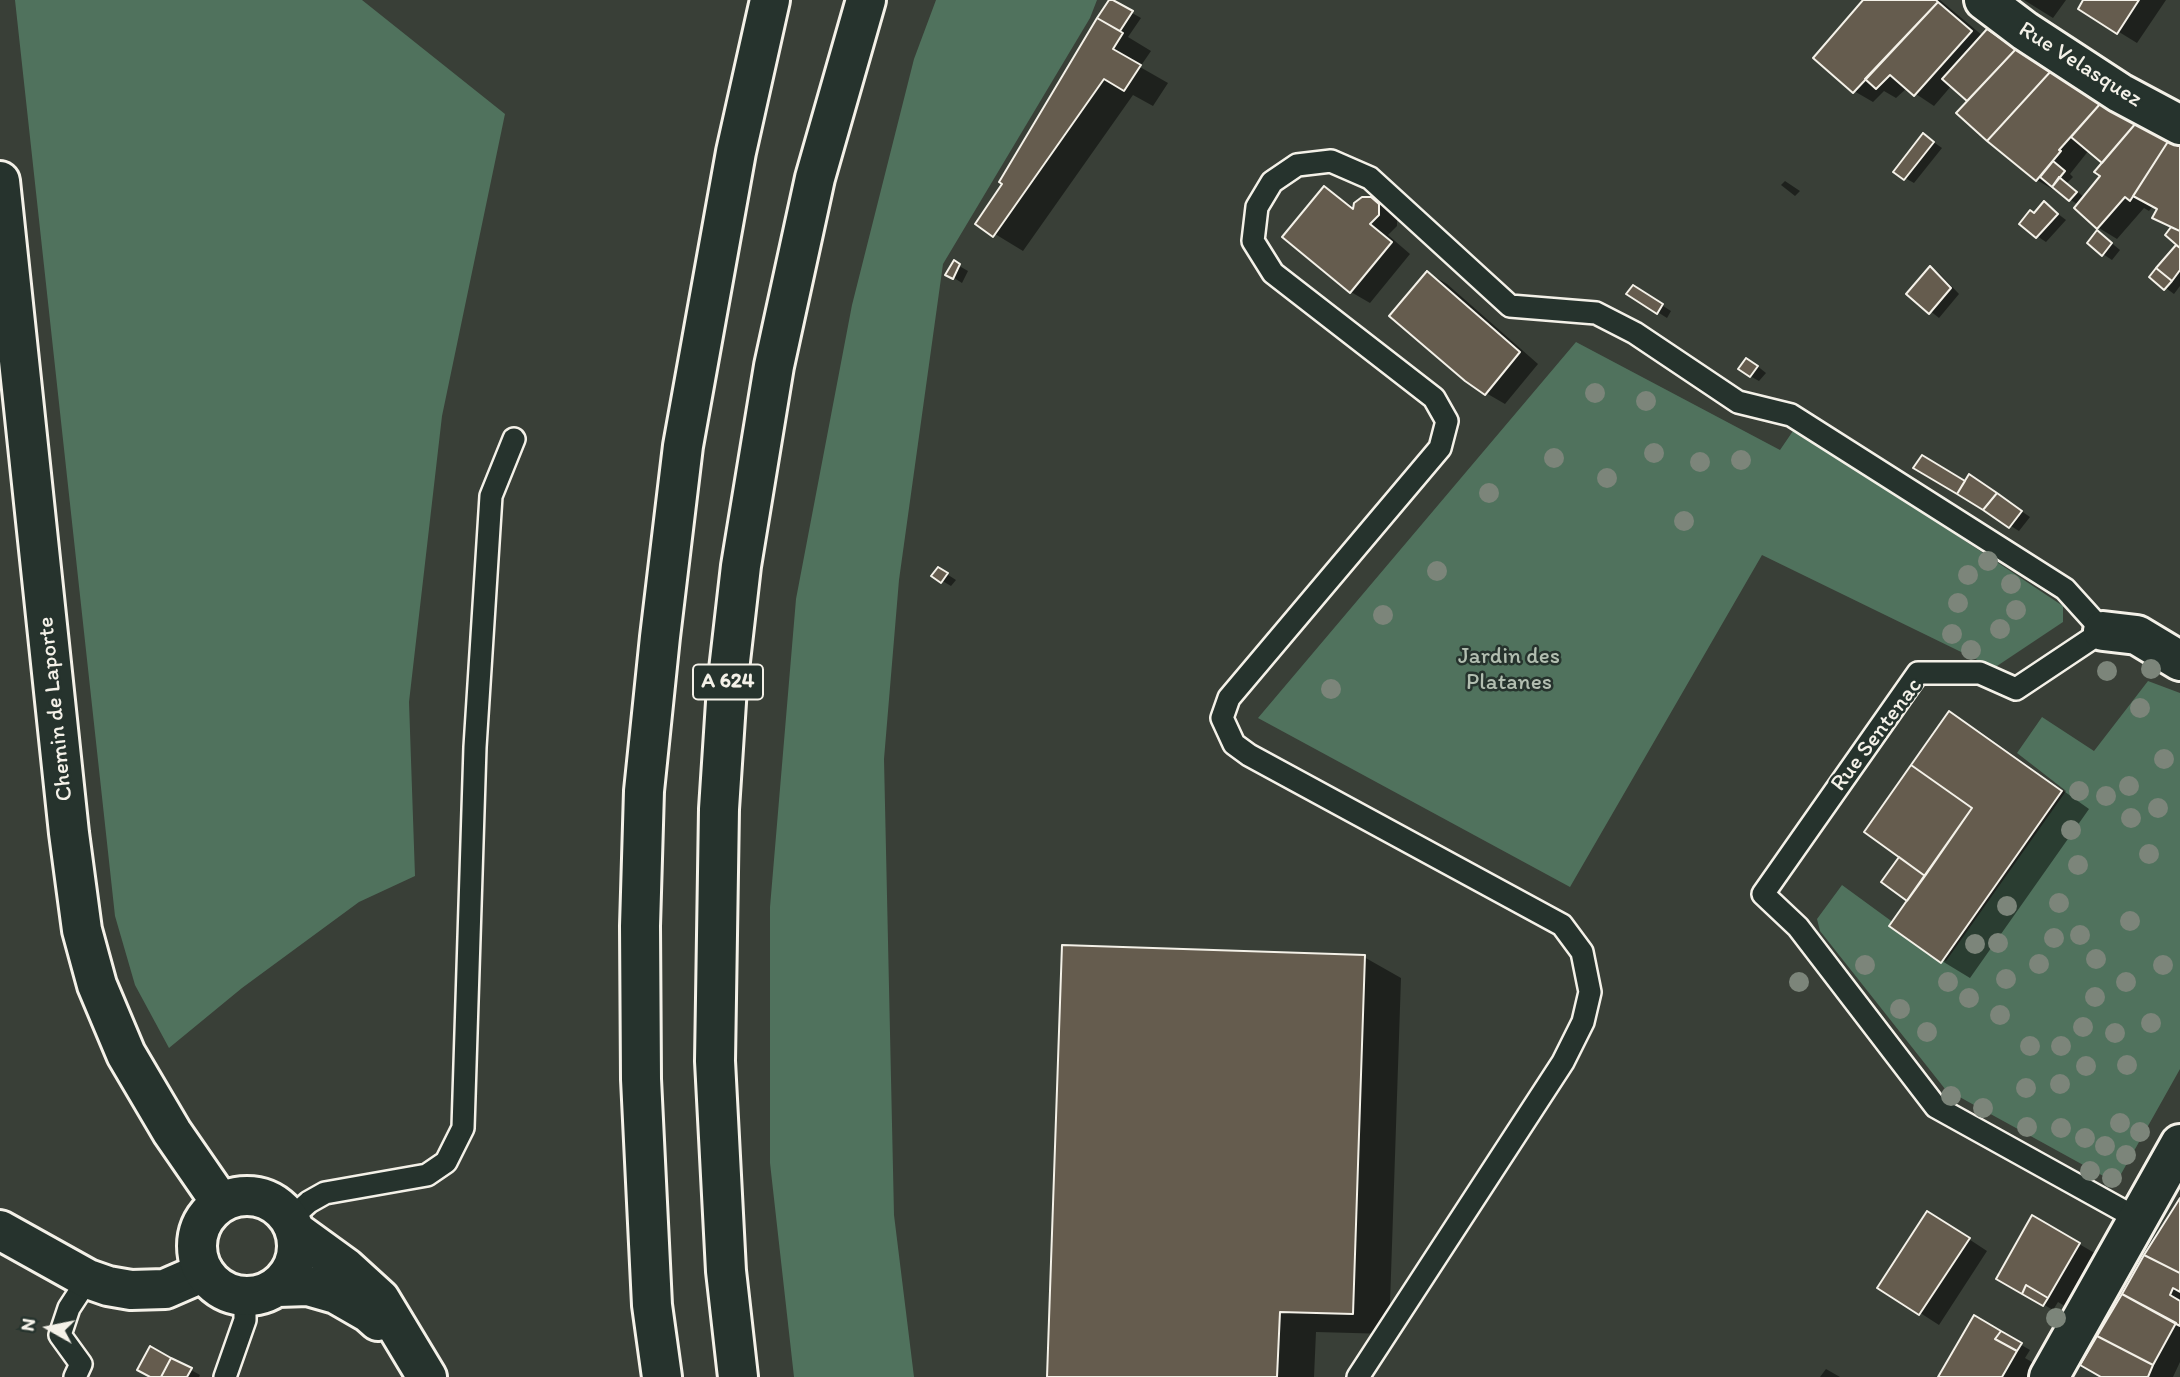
<!DOCTYPE html>
<html>
<head>
<meta charset="utf-8">
<style>
  body { margin:0 }
  #map { position:relative; width:2180px; height:1377px; overflow:hidden; background:#393f37; font-family:Itim,sans-serif }
  canvas { display:block }
  .north { position:absolute; left:14px; top:1293px; width:70px; height:70px; -webkit-text-stroke:5px #26332d; paint-order:stroke; rotate:279deg; font-size:19px; font-weight:700; line-height:28px; text-align:center; color:#f4f1e8 }
  .north::after { content:''; display:block; margin:auto; width:24px; height:32px; background:#f4f1e8; clip-path:polygon(50% 0,100% 100%,50% 72%,0 100%) }
</style>
</head>
<body>
<div id="map">
<canvas width="2180" height="1377"></canvas>
<div class="north">N</div>
</div>
<script>
const ctx = document.querySelector('canvas').getContext('2d');
ctx.lineJoin = 'round';
function paint(path, color) { ctx.fillStyle = color; ctx.fill(path, 'evenodd'); }
const shape = rows => new Path2D(rows.map(r => 'M' + r).join(''));
function stroke(path, color, width, dash) { ctx.strokeStyle = color; ctx.lineWidth = width; ctx.lineCap = dash ? 'butt' : 'round'; ctx.setLineDash(dash || []); ctx.stroke(path); }
function drawText(font, color, halo, rows, align = 'center') {
  ctx.font = font + ' Itim,sans-serif'; ctx.lineWidth = 5; ctx.setLineDash([]); ctx.textBaseline = 'middle'; ctx.strokeStyle = halo; ctx.fillStyle = color; for (const [text, x, y, turn = 0] of rows) {
    ctx.save(); ctx.translate(x, y); ctx.rotate((+turn || 0) * Math.PI / 180); ctx.textAlign = isNaN(turn) ? turn : align; if (halo) ctx.strokeText(text, 0, 0); ctx.fillText(text, 0, 0); ctx.restore();
  }
}
const green = shape([
  [15,0,362,0,505,114,442,416,409,702,415,876,359,902,242,988,169,1048,135,985,115,916],
  [936,0,1097,0,1090,18,943,264,899,580,884,759,894,1215,914,1377,794,1377,770,1163,770,907,796,599,852,305,914,59],
  [1576,342,1780,450,1795,428,2063,606,2063,622,1994,668,1762,555,1570,887,1258,718],
  [2148,681,2180,693,2180,1069,2116,1183,1945,1089,1820,931,1817,919,1842,885,1946,961,2066,791,2017,753,2042,717,2094,751]
]);
const shadow = shape([
  [1865,0,1940,0,1983,36,1987,31,2111,112,2180,148,2180,286,2174,294,2151,277,2179,244,2167,235,2172,227,2159,209,2153,206,2149,211,2144,208,2117,239,2099,228,2077,208,2079,205,2037,180,1959,113,1970,101,1952,85,1934,106,1907,88,1896,98,1884,91,1873,102,1854,91],
  [2089,150,2104,163,2103,175,2085,198,2067,183,2073,177,2070,174],
  [2024,0,2066,0,2053,18],
  [2085,0,2166,0,2137,43,2080,8],
  [1111,1,1141,18,1128,37,1151,51,1140,67,1168,83,1153,106,1133,95,1023,251,977,223,1004,184],
  [1932,141,1942,148,1914,183,1905,178],
  [1785,181,1800,191,1795,196,1781,185],
  [1324,188,1355,208,1370,198,1397,216,1397,226,1388,235,1410,254,1370,303,1351,292],
  [2045,204,2066,220,2046,242,2037,236,2035,215],
  [2098,232,2120,250,2112,260,2103,254],
  [954,263,968,271,962,283,948,274],
  [1931,268,1939,273,1959,294,1939,318,1909,294],
  [1428,273,1447,284,1538,364,1505,404,1486,393],
  [1633,287,1671,311,1667,318,1629,294],
  [1756,365,1766,373,1759,381,1750,376],
  [1916,468,1965,484,1979,482,2030,517,2019,531],
  [939,569,956,580,951,586,934,576],
  [1950,714,1978,730,2089,809,1970,978,1942,961,1909,900,1909,862],
  [1364,957,1401,978,1389,1334,1316,1332,1314,1377,1049,1377],
  [2180,1200,2180,1362,2173,1377,2103,1377],
  [2033,1217,2098,1255,2068,1308,2058,1302,2053,1310,1998,1278],
  [1946,1224,1987,1251,1939,1325,1880,1287],
  [1975,1318,2030,1350,2025,1358,2044,1369,2039,1377,1940,1377],
  [1826,1369,1840,1377,1820,1377],
  [191,1370,200,1375,199,1377,153,1377]
]);
const building = shape([
  [1109,0,1113,0,1133,11,1120,31,1097,18,1109,0],
  [1863,0,1936,0,1938,2,1853,93,1813,58,1863,0],
  [2083,0,2139,0,2117,34,2078,9,2083,0],
  [1938,2,1972,31,1914,96,1890,75,1876,89,1865,79,1938,2],
  [1097,18,1123,33,1113,49,1141,65,1124,91,1104,79,993,237,975,224,1002,184,999,182,1097,18],
  [1987,29,2016,49,1967,101,1942,79,1987,29],
  [2016,49,2051,71,1987,141,1956,113,2016,49],
  [2051,71,2100,104,2059,150,2061,151,2036,181,1987,141,2051,71],
  [2100,104,2136,123,2102,163,2071,137,2100,104],
  [2136,123,2169,140,2130,201,2125,197,2097,229,2074,208,2100,176,2094,172,2136,123],
  [1923,133,1934,142,1904,180,1893,172,1923,133],
  [2169,140,2180,146,2180,231,2152,218,2157,209,2133,196,2169,140],
  [2053,161,2065,171,2052,187,2040,177,2053,161],
  [2059,177,2077,192,2069,201,2052,187,2059,177],
  [1324,186,1353,209,1354,203,1362,197,1371,197,1379,204,1379,215,1370,224,1392,242,1350,293,1282,237,1324,186],
  [2044,201,2058,214,2036,238,2019,224,2030,210,2034,213,2044,201],
  [2171,227,2180,231,2180,248,2165,235,2171,227],
  [2097,230,2112,243,2102,256,2087,243,2097,230],
  [2176,245,2180,248,2180,270,2172,281,2156,268,2176,245],
  [954,260,960,264,953,279,945,275,954,260],
  [1930,266,1951,288,1929,314,1906,294,1930,266],
  [2156,268,2172,281,2164,290,2149,277,2156,268],
  [1427,271,1520,352,1485,395,1465,381,1389,316,1427,271],
  [1633,285,1663,304,1657,314,1626,294,1633,285],
  [1746,358,1758,366,1750,377,1738,369,1746,358],
  [1922,455,1965,481,1957,494,1913,468,1922,455],
  [1969,474,1997,493,1983,510,1957,494,1969,474],
  [1997,493,2022,511,2009,528,1983,510,1997,493],
  [938,567,948,573,941,583,931,576,938,567],
  [1949,711,2062,791,1941,963,1889,926,1972,808,1911,765,1949,711],
  [1911,765,1972,808,1925,876,1864,832,1911,765],
  [1899,857,1925,876,1907,901,1881,882,1899,857],
  [1062,945,1365,955,1353,1314,1280,1312,1277,1377,1047,1377,1062,945],
  [2180,1198,2180,1273,2144,1255,2180,1198],
  [1927,1211,1970,1238,1919,1315,1877,1288,1927,1211],
  [2032,1215,2080,1243,2048,1298,2026,1285,2022,1294,1996,1279,2032,1215],
  [2144,1255,2180,1273,2180,1292,2173,1288,2170,1295,2180,1301,2180,1326,2122,1294,2144,1255],
  [2026,1285,2048,1298,2043,1306,2022,1294,2026,1285],
  [2122,1294,2176,1323,2153,1365,2097,1336,2122,1294],
  [1974,1315,2001,1331,1995,1339,2017,1351,2002,1377,1938,1377,1974,1315],
  [2001,1331,2022,1343,2017,1351,1995,1339,2001,1331],
  [2097,1336,2153,1365,2148,1377,2101,1377,2080,1365,2097,1336],
  [150,1346,171,1358,161,1377,150,1377,137,1370,150,1346],
  [171,1358,192,1368,187,1377,161,1377,171,1358]
]);
const lane = shape([
  [290,1219,309,1202,325,1193,427,1175,446,1162,463,1128,475,747,491,496,514,439],
  [75,1377,81,1364,60,1335,69,1308,88,1279],
  [225,1377,245,1320,245,1297],
  [1358,1377,1563,1062,1583,1022,1590,992,1582,952,1562,925,1249,755,1234,744,1222,718,1229,698,1440,448,1447,421,1434,398,1273,273,1253,241,1257,207,1272,182,1297,165,1331,161,1370,178,1510,306,1596,313,1635,333,1738,402,1791,415,2065,589,2103,631,2016,689,1980,673,1918,673,1763,894,1798,927,1936,1107,2138,1219]
]);
const street = shape([
  [1984,0,2025,31,2120,93,2180,125],
  [2103,631,2137,635,2180,661],
  [0,1230,88,1279,108,1286,131,1290,165,1289,204,1272],
  [2049,1377,2180,1144]
]);
const secondary = shape([
  [0,181,69,833,82,930,97,985,126,1054,172,1132,221,1203],
  '197 1246a50 50 0 1 1 100 0a50 50 0 1 1-100 0Z',
  [295,1231,346,1268,380,1299,427,1377],
  [278,1287,308,1286,336,1294,369,1313,378,1321]
]);
const highway = shape([
  [662,1377,652,1305,641,1079,640,926,644,791,660,637,683,446,736,152,770,0],
  [738,1377,726,1271,715,1061,719,809,727,687,741,566,774,366,815,178,866,0]
]);
const trees = [
  [1595,393],
  [1646,401],
  [1654,453],
  [1554,458],
  [1741,460],
  [1700,462],
  [1607,478],
  [1489,493],
  [1684,521],
  [1988,561],
  [1437,571],
  [1968,575],
  [2011,584],
  [1958,603],
  [2016,610],
  [1383,615],
  [2000,629],
  [1952,634],
  [1971,650],
  [2151,669],
  [2107,671],
  [1331,689],
  [2140,708],
  [2164,759],
  [2129,786],
  [2079,791],
  [2106,796],
  [2158,808],
  [2131,818],
  [2071,830],
  [2149,854],
  [2078,865],
  [2059,903],
  [2007,906],
  [2130,921],
  [2080,935],
  [2054,938],
  [1998,943],
  [1975,944],
  [2096,959],
  [2039,964],
  [1865,965],
  [2163,965],
  [2006,979],
  [1799,982],
  [1948,982],
  [2126,982],
  [2095,997],
  [1969,998],
  [1900,1009],
  [2000,1015],
  [2151,1023],
  [2083,1027],
  [1927,1032],
  [2115,1033],
  [2030,1046],
  [2061,1046],
  [2127,1065],
  [2086,1066],
  [2060,1084],
  [2026,1088],
  [1951,1096],
  [1983,1108],
  [2120,1123],
  [2027,1127],
  [2061,1128],
  [2140,1132],
  [2085,1138],
  [2105,1146],
  [2126,1155],
  [2090,1171],
  [2112,1178],
  [2056,1318]
];
const shields = [
  [728,682,70]
];
const shieldNames = [
  ["A 624",728,682]
];
const streetNames = [
  ["Rue Velasquez",2080,65,32],
  ["Chemin de Laporte",56,709,-96],
  ["Rue Sentenac",1877,735,-53]
];
const parkNames = [
  ["Jardin des",1509,657],
  ["Platanes",1509,683]
];
paint(green, '#50725d');
paint(shadow, '#0007');
paint(building, '#655c4e');
stroke(building, '#f4f1e8', 2);
stroke(lane, '#f4f1e8', 26);
stroke(street, '#f4f1e8', 44);
stroke(secondary, '#f4f1e8', 44);
stroke(highway, '#f4f1e8', 44);
stroke(lane, '#26332d', 21);
stroke(street, '#26332d', 38);
stroke(secondary, '#26332d', 38);
stroke(highway, '#26332d', 38);
ctx.fillStyle = '#7c857a';
for (const [x, y] of trees) { ctx.beginPath(); ctx.arc(x, y, 10, 0, 2 * Math.PI); ctx.fill(); }
for (const [x, y, w] of shields) { const box = new Path2D(); box.roundRect(x - w / 2, y - 17.5, w, 35, 5); ctx.fillStyle = '#26332d'; ctx.fill(box); stroke(box, '#f4f1e8', 2); }
drawText('bold 21px', '#f4f1e8', null, shieldNames);
drawText('23px', '#f4f1e8', '#26332d', streetNames);
drawText('23px', '#b2beb0', '#26332d', parkNames);
</script>
</body>
</html>
